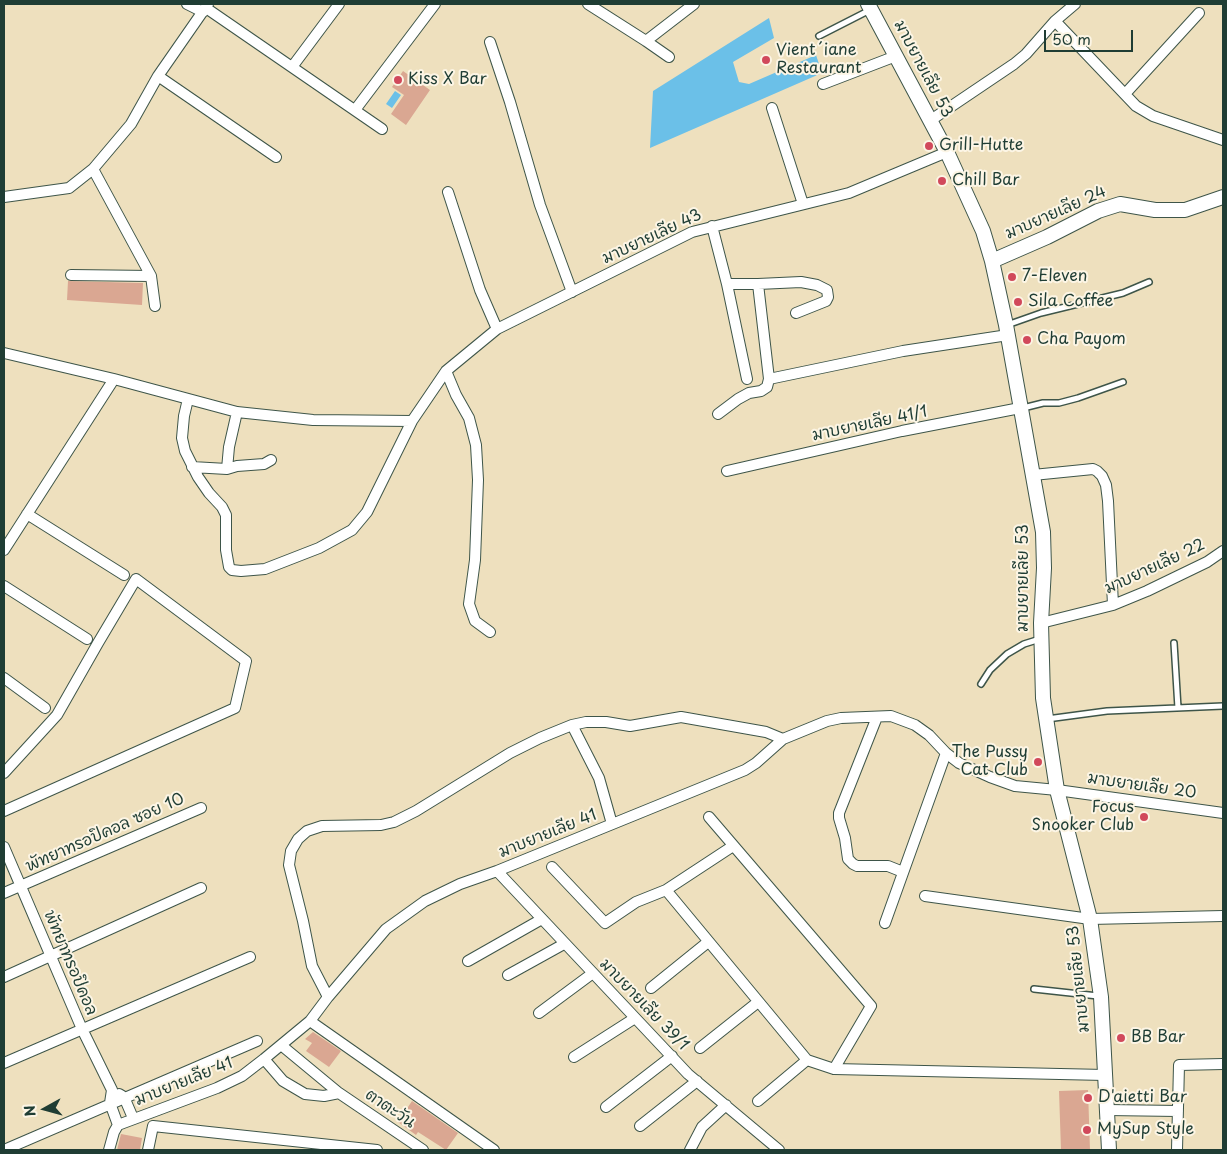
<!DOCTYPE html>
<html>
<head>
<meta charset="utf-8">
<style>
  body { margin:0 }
  #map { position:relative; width:1227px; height:1154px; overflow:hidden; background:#eee0be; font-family:"Playpen Sans",sans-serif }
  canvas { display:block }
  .frame { position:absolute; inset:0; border:5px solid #1f3d34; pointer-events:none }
  .north { position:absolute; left:20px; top:1084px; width:50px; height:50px; -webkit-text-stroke:4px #fcf5e5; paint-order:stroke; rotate:263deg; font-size:14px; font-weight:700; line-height:20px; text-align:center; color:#1f3d34 }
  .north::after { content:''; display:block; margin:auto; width:18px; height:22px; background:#1f3d34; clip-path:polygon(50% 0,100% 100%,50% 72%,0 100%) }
  .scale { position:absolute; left:1044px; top:30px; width:89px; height:22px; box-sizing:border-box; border:2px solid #1f3d34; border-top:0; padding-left:6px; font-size:15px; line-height:18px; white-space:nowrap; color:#1f3d34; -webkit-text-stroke:4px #fcf5e5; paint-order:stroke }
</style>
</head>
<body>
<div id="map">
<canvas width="1227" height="1154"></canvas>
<div class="frame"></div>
<div class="north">N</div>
<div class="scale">50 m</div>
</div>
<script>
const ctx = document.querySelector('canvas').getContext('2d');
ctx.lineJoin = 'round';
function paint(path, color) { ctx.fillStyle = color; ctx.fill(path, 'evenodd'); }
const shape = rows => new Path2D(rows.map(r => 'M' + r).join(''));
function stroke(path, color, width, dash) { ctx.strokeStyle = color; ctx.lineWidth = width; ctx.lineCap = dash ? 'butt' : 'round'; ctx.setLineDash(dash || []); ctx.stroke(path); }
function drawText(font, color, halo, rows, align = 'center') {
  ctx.font = font + ' "Playpen Sans","Playpen Sans Thai",sans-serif'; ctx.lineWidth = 4; ctx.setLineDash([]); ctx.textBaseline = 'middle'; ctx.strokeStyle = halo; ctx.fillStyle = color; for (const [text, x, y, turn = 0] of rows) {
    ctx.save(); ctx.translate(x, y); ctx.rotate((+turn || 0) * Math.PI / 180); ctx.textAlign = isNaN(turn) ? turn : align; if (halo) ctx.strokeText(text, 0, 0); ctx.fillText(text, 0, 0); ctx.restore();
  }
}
const water = shape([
  [769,18,774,38,733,62,739,82,749,84,816,55,822,73,650,148,653,91],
  [395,91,401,95,392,108,386,104]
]);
const building = shape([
  [403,71,430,90,406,125,391,114,404,95,392,87],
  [68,281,143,283,142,305,67,300],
  [313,1032,341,1051,329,1067,306,1051,312,1043,305,1039],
  [1088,1090,1090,1150,1061,1150,1059,1091],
  [412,1101,458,1133,446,1150,418,1132,416,1135,398,1122],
  [121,1134,142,1138,140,1150,117,1150]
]);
const lane = shape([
  [819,36,870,10],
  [1007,325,1041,313,1123,293,1149,282],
  [1023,408,1043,403,1059,403,1078,398,1123,382],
  [1174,643,1178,708],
  [981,684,990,670,1007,654,1024,644,1040,639],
  [1047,719,1107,711,1223,706],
  [1034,989,1098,996]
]);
const street = shape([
  [187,4,203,12],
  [588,4,646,41,694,4],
  [206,8,382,129],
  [1055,21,1136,106,1153,116,1223,140],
  [646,41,669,57],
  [490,42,510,102,540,205,572,292],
  [292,67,339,4],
  [158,76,276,157],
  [823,84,896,56],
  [1125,94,1199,13],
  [772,108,803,204],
  [355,110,435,4],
  [931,120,1014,64,1026,54,1055,21,1075,4],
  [93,169,151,276,155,306],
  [448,192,480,290,497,329],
  [4,197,69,188,93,169,131,124,158,76,208,4],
  [712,226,727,284,747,379],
  [71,275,151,276],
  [758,284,801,282,817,285,827,290,828,297,826,301,796,313],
  [4,353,114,379,237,412,313,420,412,421],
  [446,371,456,395,469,418,476,445,478,480,475,560,469,604,475,621,490,632],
  [769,379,903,351,1008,335],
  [188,399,184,416,182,438,185,451,198,477,209,493,222,507,226,515,226,550,229,567,232,570,241,571,265,569,319,548,352,530,367,512,412,421,446,371,497,329,692,232,849,193,947,152],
  [718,414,738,399,749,393,761,391,767,387,769,379,758,284,727,284],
  [192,467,227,469,229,447,237,412],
  [227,469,237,466,264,464,271,460],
  [727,471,902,431,1020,408],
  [1033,475,1093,469,1097,471,1102,476,1106,485,1108,501,1113,605],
  [27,514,124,575],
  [4,550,114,379],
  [4,586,87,639],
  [1041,623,1113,605,1147,591,1207,562,1223,551],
  [4,678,45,708],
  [877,717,839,813,839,818,845,838,848,859,853,864,857,866,888,866,903,872],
  [572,725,599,778,612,824],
  [4,773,57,715,98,643,136,579,246,661,235,708,4,811],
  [709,817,871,1006,834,1069],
  [4,847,82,1029,112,1090,110,1103,118,1125],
  [552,867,605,923,636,902,666,890,733,846],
  [497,871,688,1074,779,1150],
  [666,890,807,1060,834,1069,1105,1075],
  [4,893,201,808],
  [925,896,1090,919,1223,916],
  [885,923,946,753],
  [468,961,542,919],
  [508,975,564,944],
  [4,977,201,888],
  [651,988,708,942],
  [328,997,312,966,303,921,289,865,291,851,298,839,307,831,322,826,381,825,394,822,416,811,510,753,540,738,572,725,586,722,606,722,630,726,681,717,766,732,783,739],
  [539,1013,593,973],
  [310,1021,494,1150],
  [281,1045,339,1093,423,1150],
  [700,1048,758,1002],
  [574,1057,635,1018],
  [264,1059,283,1081,305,1094,324,1096,339,1093],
  [4,1063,250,957],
  [119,1094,124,1097,133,1118],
  [758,1101,807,1060],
  [606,1107,672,1056],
  [1107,1110,1178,1111],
  [640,1126,697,1081],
  [4,1150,257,1041],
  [109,1150,114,1132,118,1125,217,1088,242,1076,264,1059,310,1021,328,997,386,929,425,901,460,884,497,871,745,770,756,763,783,739,827,721,841,718,891,716,915,725,929,735,946,753,959,763,990,777,1015,786,1057,790,1223,813],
  [148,1150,153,1126,377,1150],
  [690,1150,702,1127,726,1105],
  [1177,1150,1179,1065,1223,1064]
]);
const secondary = shape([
  [868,4,947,152,983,231,992,261,1006,325,1043,532,1044,568,1041,623,1043,698,1057,790,1090,919,1101,997,1109,1150],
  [992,261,1047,237,1098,211,1120,204,1155,210,1185,210,1223,197]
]);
const markers = [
  [766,60,5,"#d1495b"],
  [398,80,5,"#d1495b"],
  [929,146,5,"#d1495b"],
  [942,181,5,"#d1495b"],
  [1012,277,5,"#d1495b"],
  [1018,302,5,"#d1495b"],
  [1027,340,5,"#d1495b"],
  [1038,762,5,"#d1495b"],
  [1144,817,5,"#d1495b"],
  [1121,1038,5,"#d1495b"],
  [1088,1098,5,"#d1495b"],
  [1087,1130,5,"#d1495b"]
];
const poiNames = [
  ["Vient´iane",776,51],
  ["Restaurant",776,69],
  ["Kiss X Bar",408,80],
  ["Grill-Hutte",939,146],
  ["Chill Bar",952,181],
  ["7-Eleven",1022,277],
  ["Sila Coffee",1028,302],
  ["Cha Payom",1037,340],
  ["The Pussy",1028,753,"right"],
  ["Cat Club",1028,771,"right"],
  ["Focus",1134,808,"right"],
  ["Snooker Club",1134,826,"right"],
  ["BB Bar",1131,1038],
  ["D'aietti Bar",1098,1098],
  ["MySup Style",1097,1130]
];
const streetNames = [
  ["มาบยายเลีย 53",923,69,62],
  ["มาบยายเลีย 24",1056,213,-24],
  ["มาบยายเลีย 43",652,237,-25],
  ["มาบยายเลีย 41/1",870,424,-12],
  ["มาบยายเลีย 22",1155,567,-25],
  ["มาบยายเลีย 53",1024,578,-90],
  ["มาบยายเลีย 20",1142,786,8],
  ["พัทยาทรอปิคอล ซอย 10",105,833,-24],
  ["มาบยายเลีย 41",548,834,-22],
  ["พัทยาทรอปิคอล",70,963,67],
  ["มาบยายเลีย 53",1079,979,-96],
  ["มาบยายเลีย 39/1",644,1005,46],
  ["มาบยายเลีย 41",184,1082,-22],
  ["ตาตะวัน",390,1109,34]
];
paint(water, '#6bc0e8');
paint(building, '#daa792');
stroke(lane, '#3e5549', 8);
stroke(street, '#3e5549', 12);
stroke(secondary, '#3e5549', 16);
stroke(lane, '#fff', 5);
stroke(street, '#fff', 10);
stroke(secondary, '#fff', 14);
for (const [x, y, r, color] of markers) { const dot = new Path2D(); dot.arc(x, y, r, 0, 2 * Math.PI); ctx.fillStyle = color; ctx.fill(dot); stroke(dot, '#fcf5e5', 2); }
drawText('16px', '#1f3d34', '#fcf5e5', poiNames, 'left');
drawText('16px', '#1f3d34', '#fcf5e5', streetNames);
</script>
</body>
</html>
